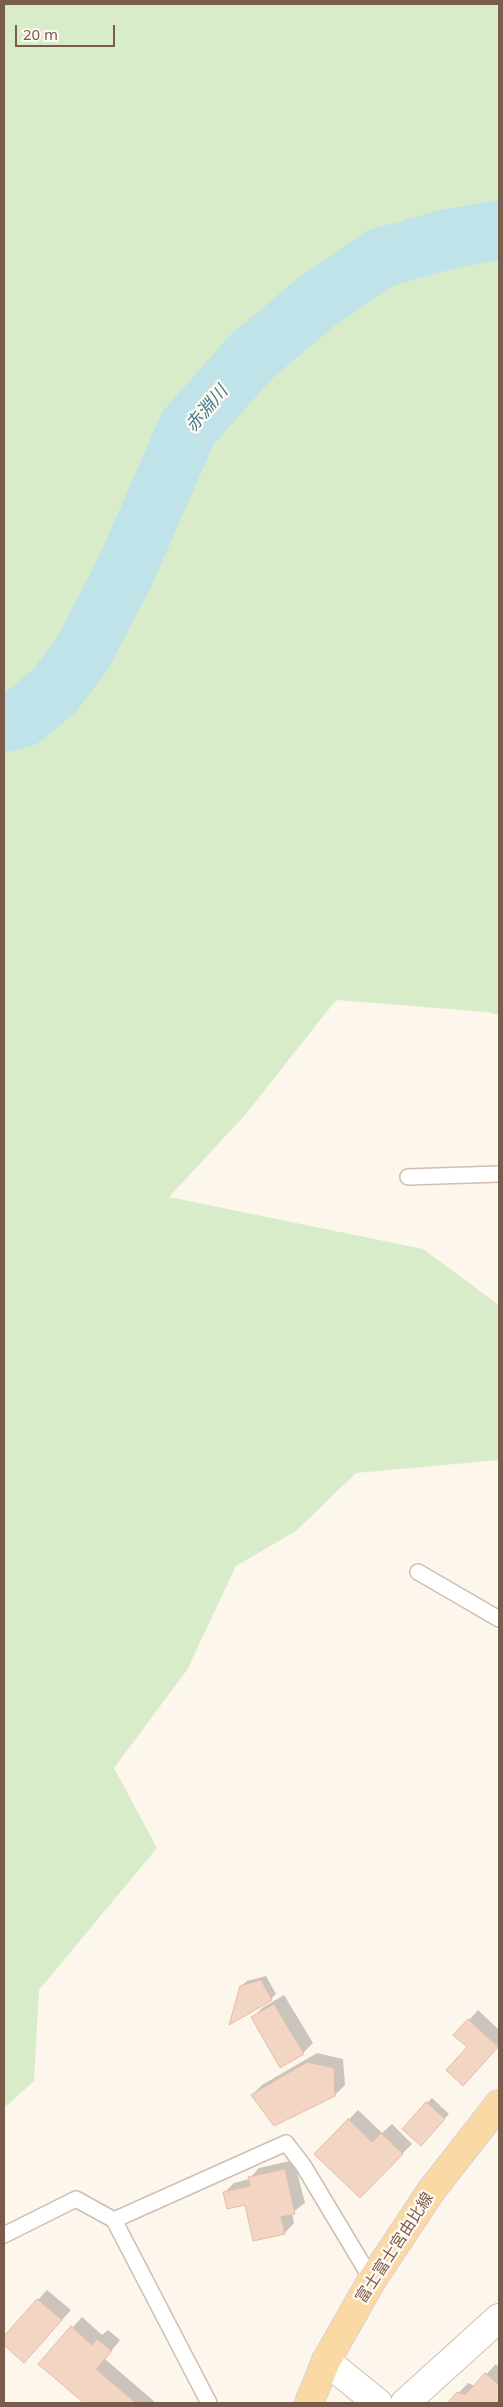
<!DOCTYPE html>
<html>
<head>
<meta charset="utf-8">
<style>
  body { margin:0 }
  #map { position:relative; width:503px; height:2407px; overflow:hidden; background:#fdf6ec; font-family:"Noto Sans",sans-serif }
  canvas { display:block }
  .frame { position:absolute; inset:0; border:5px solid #7a5c4d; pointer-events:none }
  .scale { position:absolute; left:15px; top:25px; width:100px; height:22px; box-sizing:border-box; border:2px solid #7a5c4d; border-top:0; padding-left:6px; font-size:15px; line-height:18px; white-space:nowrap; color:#7a5c4d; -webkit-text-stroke:4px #fffaf3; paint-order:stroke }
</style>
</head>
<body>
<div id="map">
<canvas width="503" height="2407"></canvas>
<div class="frame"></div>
<div class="scale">20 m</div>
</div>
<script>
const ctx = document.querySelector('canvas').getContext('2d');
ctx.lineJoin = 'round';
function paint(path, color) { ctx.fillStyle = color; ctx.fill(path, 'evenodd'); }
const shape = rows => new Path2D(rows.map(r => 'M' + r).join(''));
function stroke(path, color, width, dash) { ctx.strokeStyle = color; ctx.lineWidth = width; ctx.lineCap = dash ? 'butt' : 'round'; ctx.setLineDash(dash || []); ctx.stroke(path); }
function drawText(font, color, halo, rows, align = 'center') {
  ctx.font = font + ' "Noto Sans","Noto Sans JP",sans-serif'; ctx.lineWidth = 4.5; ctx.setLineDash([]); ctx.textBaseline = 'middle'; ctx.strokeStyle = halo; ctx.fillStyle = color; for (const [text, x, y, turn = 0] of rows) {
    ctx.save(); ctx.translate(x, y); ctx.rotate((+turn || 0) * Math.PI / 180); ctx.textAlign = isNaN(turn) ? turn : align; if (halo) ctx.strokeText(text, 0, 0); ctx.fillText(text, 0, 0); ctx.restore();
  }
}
const green = shape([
  [4,4,499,4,499,1015,487,1012,336,1000,245,1115,169,1197,423,1249,499,1305,499,1460,356,1473,296,1531,236,1566,187,1670,114,1768,157,1848,39,1990,34,2081,4,2108]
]);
const shadow = shape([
  [266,1976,276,1994,271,1999,241,1986,247,1981],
  [284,1995,313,2043,303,2053,252,2018,262,2008],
  [478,2010,499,2030,499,2045,473,2075,468,2047,469,2020],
  [317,2053,343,2059,345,2085,335,2095,252,2095,262,2085],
  [432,2098,449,2114,421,2144,427,2103],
  [358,2110,382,2133,392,2124,412,2144,360,2196,316,2154],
  [294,2160,305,2203,292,2213,294,2223,285,2233,245,2203,225,2192,234,2183,249,2179,259,2168],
  [47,2290,71,2310,24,2362,4,2343,4,2338],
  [82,2317,102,2335,108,2330,120,2340,105,2359,156,2403,86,2403,40,2364],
  [496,2364,499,2367,499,2403,449,2403,468,2383,475,2386]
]);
const river = shape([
  [4,722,23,717,55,690,82,654,124,574,188,428,251,357,315,303,380,258,448,239,499,230]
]);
const building = shape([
  [261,1980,272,2000,229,2025,240,1986,261,1980],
  [274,2004,304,2054,280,2068,251,2017,274,2004],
  [468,2019,498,2047,463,2086,446,2070,467,2047,453,2035,468,2019],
  [307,2062,334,2068,335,2096,274,2126,251,2095,307,2062],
  [426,2102,445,2119,421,2146,402,2129,426,2102],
  [348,2119,372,2142,381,2133,403,2154,360,2198,314,2154,348,2119],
  [285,2169,295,2214,281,2217,285,2234,253,2241,245,2205,227,2209,223,2192,250,2186,248,2177,285,2169],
  [37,2299,62,2320,24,2363,4,2345,4,2336,37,2299],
  [71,2326,92,2345,97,2339,112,2351,96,2369,136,2403,84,2403,38,2364,71,2326],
  [485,2373,499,2385,499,2403,447,2403,457,2392,465,2395,485,2373]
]);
const service = shape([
  [408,1177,499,1174],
  [418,1572,499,1619],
  [114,2220,286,2143,303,2165,372,2280],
  [4,2235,76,2199,114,2220,209,2403]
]);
const minor = shape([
  [326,2361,378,2403],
  [405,2403,499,2318]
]);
const primary = shape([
  [309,2403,326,2361,372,2280,431,2191,499,2104]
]);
const streetNames = [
  ["富士富士宮由比線",395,2248,-57]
];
const waterNames = [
  ["赤淵川",207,409,-50]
];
paint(green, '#d8ecc9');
paint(shadow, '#0003');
stroke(river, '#bfe3e8', 60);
paint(building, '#f3d5c3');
stroke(building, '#e6bba3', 1);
stroke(service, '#d1beb0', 18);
stroke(minor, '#d1beb0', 30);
stroke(primary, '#dad1cd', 30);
stroke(service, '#fff', 15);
stroke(minor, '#fff', 28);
stroke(primary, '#fbd9a5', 28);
drawText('16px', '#7a5c4d', '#fffaf3', streetNames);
drawText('italic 18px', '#437c86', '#fffaf3', waterNames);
</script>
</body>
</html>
